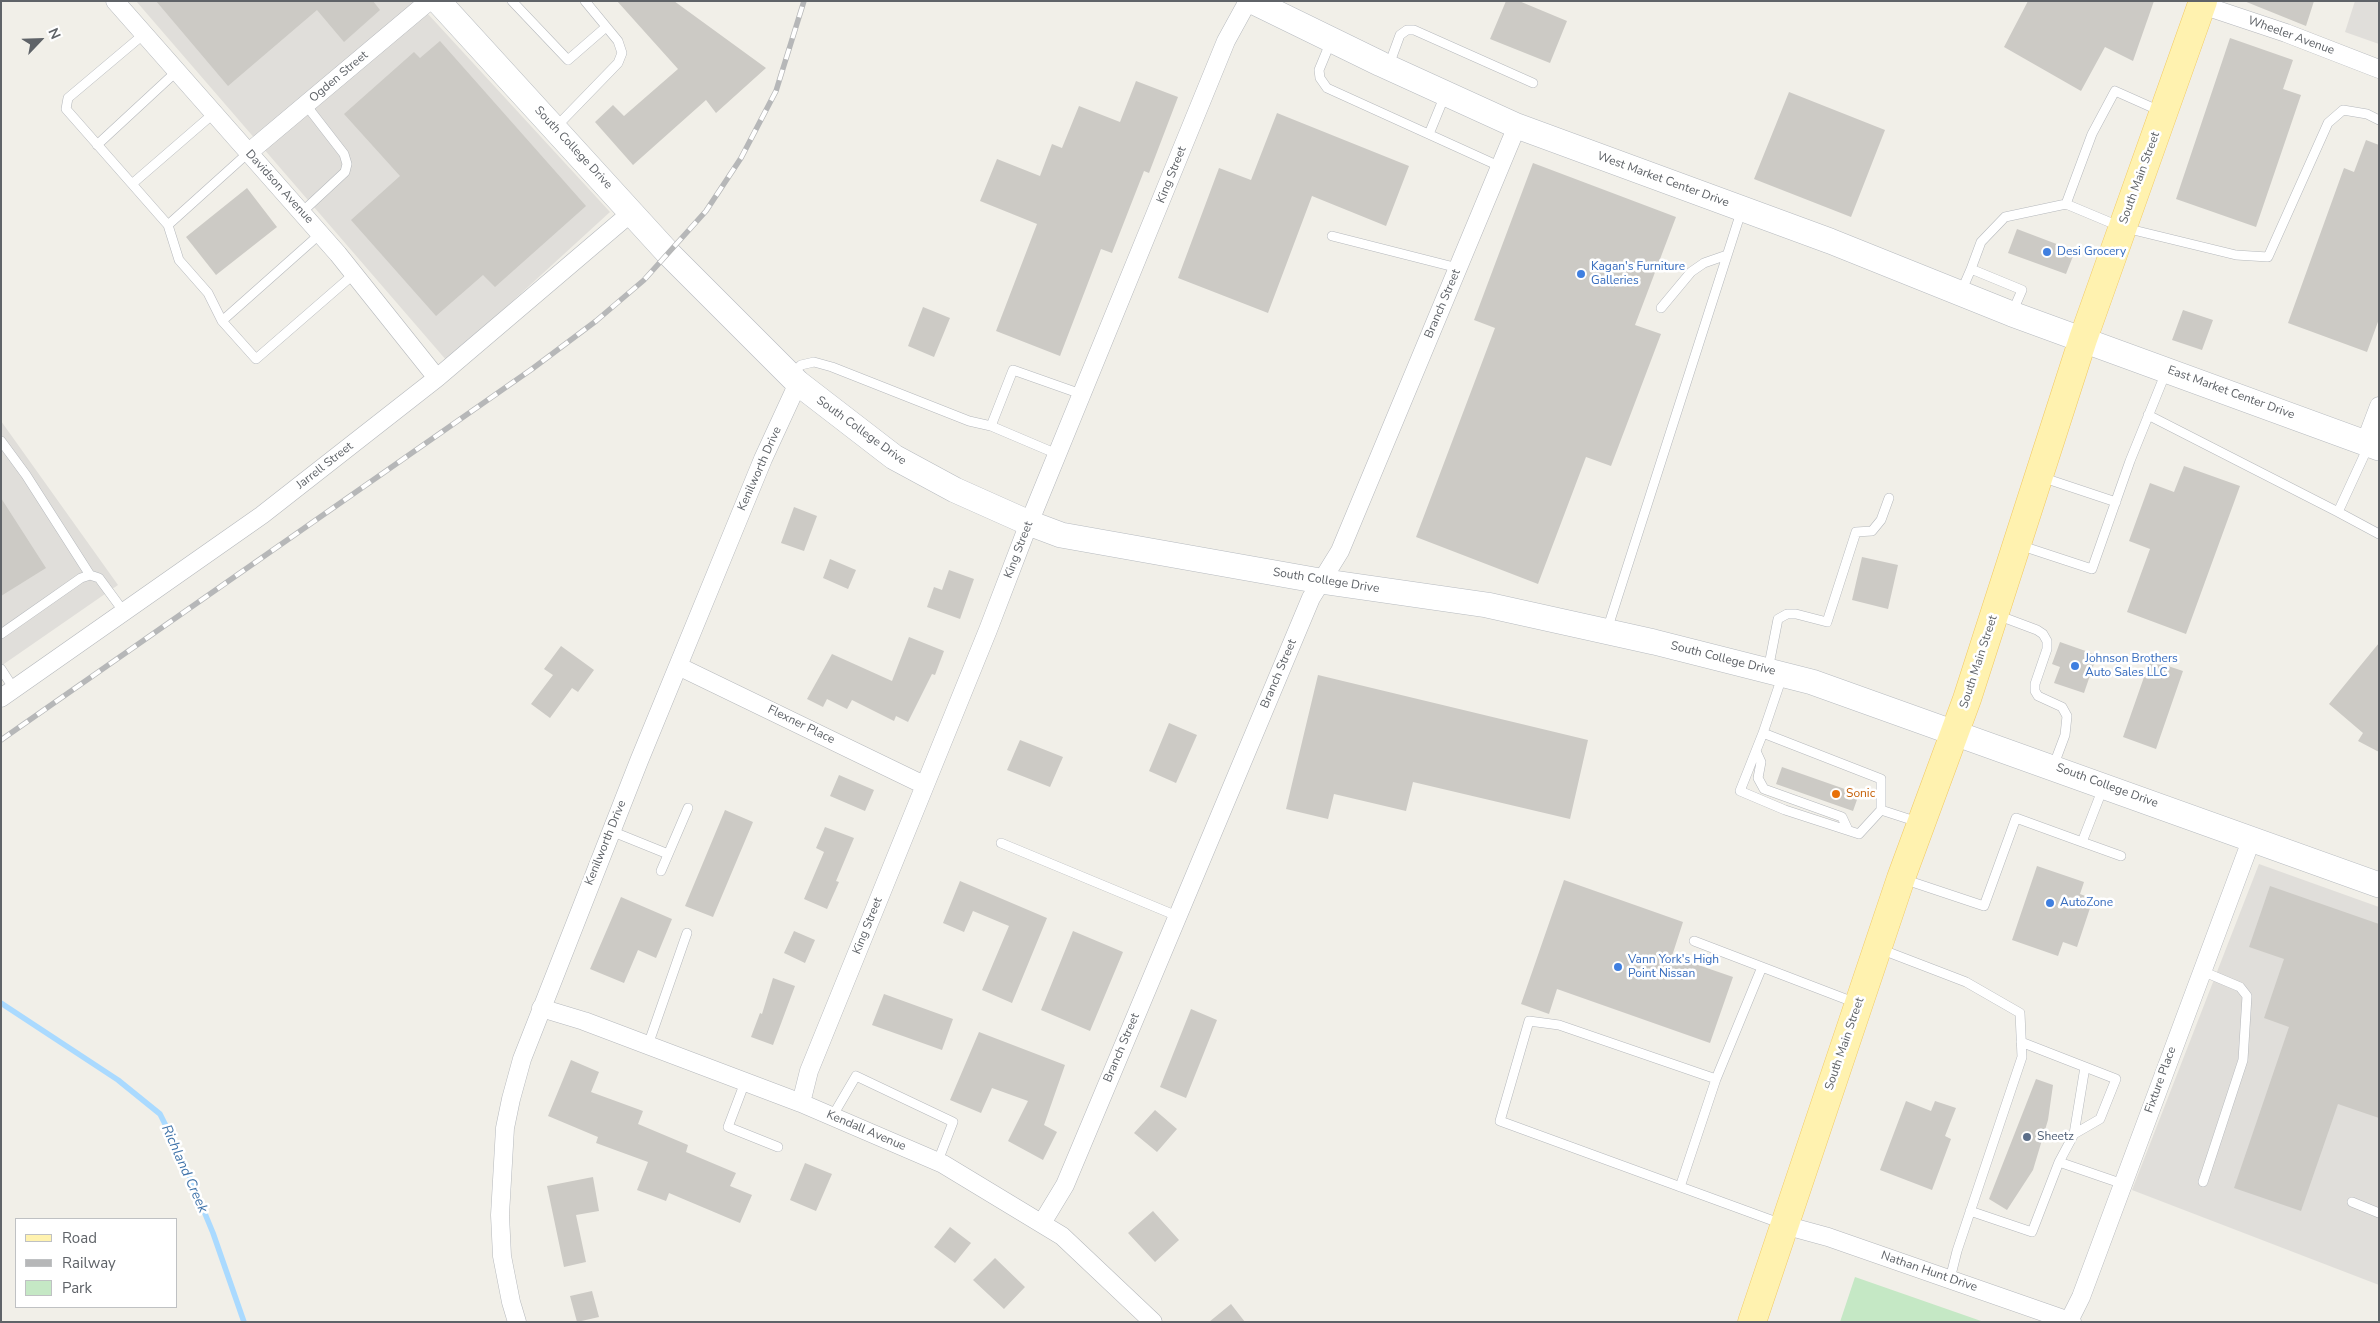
<!DOCTYPE html>
<html>
<head>
<meta charset="utf-8">
<style>
  body { margin:0 }
  #map { position:relative; width:2380px; height:1323px; overflow:hidden; background:#f1efe8; font-family:"Nunito Sans",sans-serif }
  canvas { display:block }
  .frame { position:absolute; inset:0; border:2px solid #5f6368; pointer-events:none }
  .legend { position:absolute; left:15px; top:1218px; width:162px; height:90px; box-sizing:border-box; background:#fff; border:1px solid #bfc1c3; margin:0; padding:6px 9px; list-style:none; font-size:15px; color:#5f6368 }
  .legend li { display:flex; align-items:center; gap:10px; height:25px }
  .legend b { width:25px; border:1px solid #bfc1c3 }
  .north { position:absolute; left:15px; top:15px; width:50px; height:50px; -webkit-text-stroke:4px #fff; paint-order:stroke; rotate:66deg; font-size:14px; font-weight:700; line-height:20px; text-align:center; color:#5f6368 }
  .north::after { content:''; display:block; margin:auto; width:18px; height:22px; background:#5f6368; clip-path:polygon(50% 0,100% 100%,50% 72%,0 100%) }
</style>
</head>
<body>
<div id="map">
<canvas width="2380" height="1323"></canvas>
<div class="frame"></div>
<ul class="legend">
<li><b style="height:6px;background:#fff2af"></b>Road</li>
<li><b style="height:6px;background:#b6b7b8"></b>Railway</li>
<li><b style="height:14px;background:#c5e8c5"></b>Park</li>
</ul>
<div class="north">N</div>
</div>
<script>
const ctx = document.querySelector('canvas').getContext('2d');
ctx.lineJoin = 'round';
function paint(path, color) { ctx.fillStyle = color; ctx.fill(path, 'evenodd'); }
const shape = rows => new Path2D(rows.map(r => 'M' + r).join(''));
function stroke(path, color, width, dash) { ctx.strokeStyle = color; ctx.lineWidth = width; ctx.lineCap = dash ? 'butt' : 'round'; ctx.setLineDash(dash || []); ctx.stroke(path); }
function drawText(font, color, halo, rows, align = 'center') {
  ctx.font = font + ' "Nunito Sans",sans-serif'; ctx.lineWidth = 5; ctx.setLineDash([]); ctx.textBaseline = 'middle'; ctx.strokeStyle = halo; ctx.fillStyle = color; for (const [text, x, y, turn = 0] of rows) {
    ctx.save(); ctx.translate(x, y); ctx.rotate((+turn || 0) * Math.PI / 180); ctx.textAlign = isNaN(turn) ? turn : align; if (halo) ctx.strokeText(text, 0, 0); ctx.fillText(text, 0, 0); ctx.restore();
  }
}
const industrial = shape([
  [136,1,416,1,610,212,447,361],
  [2355,1,2379,1,2379,44,2345,32],
  [1,421,118,585,1,666],
  [2259,864,2379,907,2379,1285,2132,1190]
]);
const green = shape([
  [1855,1277,1984,1322,1840,1322]
]);
const stream = shape([
  [1,1003,118,1080,160,1114,182,1158,213,1233,244,1322]
]);
const building = shape([
  [156,1,373,1,380,10,344,42,317,10,228,86],
  [617,1,674,1,766,68,716,113,706,100,633,165,595,122,613,105,624,116,678,69],
  [1506,1,1519,1,1567,21,1550,63,1490,39],
  [2028,1,2154,1,2133,61,2105,47,2081,91,2004,47],
  [2244,1,2314,1,2306,26],
  [2230,38,2293,60,2283,89,2301,95,2256,227,2176,199],
  [440,41,586,206,495,287,483,275,436,316,351,220,400,176,344,114,414,52,420,58],
  [1136,81,1178,97,1149,173,1144,171,1112,253,1101,249,1060,356,996,331,1037,224,980,201,997,159,1040,176,1052,144,1062,148,1079,106,1120,122],
  [1789,92,1885,130,1851,217,1754,179],
  [1277,113,1409,166,1386,226,1312,196,1268,313,1178,278,1219,168,1251,180],
  [2366,140,2379,145,2379,319,2367,352,2288,323,2344,168,2354,172],
  [1533,163,1676,217,1635,325,1661,334,1611,466,1586,457,1538,584,1416,537,1495,328,1474,320],
  [247,188,277,227,216,275,186,237],
  [2017,229,2075,251,2066,274,2008,253],
  [923,307,950,318,934,357,908,346],
  [2183,310,2213,320,2202,350,2172,340],
  [2184,466,2240,486,2186,634,2127,612,2150,549,2129,541,2150,483,2174,492],
  [1,498,46,568,1,596],
  [794,507,817,516,804,551,781,543],
  [1862,557,1898,565,1888,609,1852,600],
  [830,559,856,570,848,589,823,578],
  [949,570,974,579,960,619,927,607,934,587,942,590],
  [909,637,944,651,935,675,932,674,908,722,896,716,894,721,852,700,847,709,827,699,823,707,807,699,832,654,892,681],
  [2060,642,2097,655,2084,693,2054,683,2060,667,2052,664],
  [2379,643,2379,752,2358,741,2363,733,2329,704],
  [561,646,594,670,578,692,572,688,550,718,531,704,553,675,544,669],
  [2150,660,2183,671,2156,749,2123,737],
  [1318,675,1588,740,1570,819,1413,782,1406,811,1334,794,1328,819,1286,809],
  [1169,723,1197,735,1176,783,1149,771],
  [1020,740,1063,757,1050,787,1007,770],
  [1782,767,1859,794,1853,811,1776,784],
  [839,775,874,790,865,811,830,796],
  [725,810,753,822,713,917,685,906],
  [825,827,854,838,836,881,839,882,827,909,804,899,824,852,816,848],
  [2037,866,2084,882,2080,894,2093,899,2077,947,2063,942,2058,956,2012,940],
  [1564,880,1683,922,1672,956,1733,977,1710,1043,1557,989,1549,1014,1521,1004],
  [960,881,1047,918,1012,1003,982,990,1009,926,973,911,964,932,943,923],
  [2270,886,2379,924,2379,1118,2338,1104,2301,1211,2234,1188,2289,1027,2264,1018,2284,959,2249,947],
  [621,897,672,919,656,958,638,950,624,983,590,969],
  [794,931,815,940,805,963,784,953],
  [1073,931,1123,952,1090,1031,1041,1010],
  [773,978,795,986,773,1045,751,1037,760,1013,762,1014],
  [884,994,953,1019,942,1050,872,1025],
  [1191,1009,1217,1020,1186,1098,1160,1087],
  [979,1032,1065,1065,1044,1125,1057,1132,1043,1160,1008,1141,1028,1101,992,1088,981,1113,950,1100],
  [571,1060,599,1072,591,1092,643,1111,638,1124,688,1145,686,1152,736,1173,730,1186,752,1195,740,1223,669,1193,666,1201,637,1190,648,1162,596,1143,598,1137,548,1116],
  [2036,1079,2053,1085,2048,1120,2033,1170,2007,1210,1989,1199],
  [1906,1101,1931,1111,1935,1101,1956,1108,1945,1136,1951,1139,1932,1190,1880,1170],
  [1155,1110,1177,1129,1157,1152,1134,1133],
  [805,1163,832,1174,816,1211,790,1200],
  [593,1177,599,1211,576,1215,586,1262,564,1267,547,1186],
  [1153,1211,1179,1240,1155,1262,1128,1233],
  [950,1227,971,1243,955,1263,934,1247],
  [995,1258,1025,1287,1004,1309,973,1280],
  [592,1291,599,1317,577,1322,570,1296],
  [1231,1304,1245,1322,1209,1322]
]);
const service = shape([
  [512,1,568,60,606,27],
  [1331,41,1319,70,1320,78,1327,88,1501,167],
  [1389,65,1400,35,1407,30,1414,30,1533,83],
  [555,128,618,63,622,53,618,41,585,1],
  [1429,134,1445,95],
  [97,145,177,71],
  [248,153,168,225,179,260,208,293,222,321,256,359,354,274],
  [132,184,66,109,68,98,144,34],
  [2066,204,2121,227,2236,255,2268,257,2328,123,2343,110,2367,114,2379,120],
  [301,213,345,172,347,164,344,154,306,105],
  [168,225,132,184,213,114],
  [1332,236,1458,268],
  [1961,292,1971,269],
  [1661,308,1691,272,1704,263,1727,255],
  [2012,313,2022,290,1971,269,1981,242,2005,217,2066,204,2092,134,2115,91,2160,111],
  [222,321,320,234],
  [792,374,801,365,814,362,832,367,969,421,991,426],
  [2148,415,2338,512],
  [1,441,26,475,90,575],
  [2368,447,2338,512,2379,534],
  [1057,454,991,426,1013,370,1081,394],
  [2041,477,2116,502],
  [2019,545,2092,569,2130,461,2166,372],
  [1997,615,2037,630,2043,634,2047,641,2047,649,2035,684,2035,691,2038,696,2062,707,2067,716,2065,735,2053,767],
  [1607,630,1742,209],
  [1,634,81,578,90,575,99,578,124,612],
  [1,669,14,689],
  [1768,670,1778,619,1787,614,1796,614,1827,622,1856,532,1872,531,1881,520,1889,498],
  [1782,677,1763,733,1881,779,1881,810,1918,822],
  [1763,733,1740,791,1785,810,1859,834,1881,810],
  [1756,751,1761,762,1758,778,1764,789,1842,817,1848,830],
  [611,831,668,854],
  [2082,842,2121,856],
  [1001,843,1177,916],
  [661,871,688,808],
  [1903,879,1984,906,2016,818,2082,842,2103,788],
  [1694,941,1762,967],
  [1880,949,1966,982,2020,1013,2022,1057,1957,1251,1950,1279],
  [2202,971,2240,987,2247,996,2243,1060,2203,1182],
  [2021,1042,2116,1079,2100,1119,2074,1134],
  [648,1045,687,933],
  [745,1082,728,1127,778,1147],
  [832,1117,856,1076,953,1122,938,1161],
  [2059,1162,2074,1134,2085,1067],
  [1680,1187,1716,1079],
  [2352,1202,2379,1213],
  [1970,1211,2032,1232,2059,1162,2123,1184],
  [1782,1224,1500,1121,1529,1021,1559,1025,1716,1079,1762,967,1856,1003]
]);
const minor = shape([
  [115,1,338,254,437,378],
  [2202,5,2286,33,2379,69],
  [248,153,429,1],
  [2365,443,2379,406],
  [678,666,924,785],
  [1,698,262,515,437,378,632,212],
  [541,1008,584,1021,801,1103,943,1164,1062,1236,1153,1322],
  [801,1103,809,1071,988,630,1029,523,1226,41,1248,1],
  [1042,1223,1065,1185,1311,598,1340,551,1517,126],
  [1784,1225,1828,1237,2072,1322],
  [2069,1321,2081,1297,2252,838],
  [517,1322,511,1302,502,1256,500,1215,505,1128,511,1099,522,1059,639,761,763,459,798,383]
]);
const secondary = shape([
  [438,1,668,253,798,383,894,457,955,490,1029,523,1061,535,1320,581,1487,605,1654,642,1812,682,2379,885],
  [1252,1,1381,64,1517,126,1830,241,2012,314,2379,448]
]);
const primary = shape([
  [1752,1322,1901,878,1967,699,2083,339,2203,1]
]);
const rail = shape([
  [1,740,532,369,596,321,644,280,706,211,741,158,776,91,804,1]
]);
const markers = [
  [2047,252,5,"#3f7fe0"],
  [1581,274,5,"#3f7fe0"],
  [2075,666,5,"#3f7fe0"],
  [1836,794,5,"#e8710a"],
  [2050,903,5,"#3f7fe0"],
  [1618,967,5,"#3f7fe0"],
  [2027,1137,5,"#5c6f8a"]
];
const streetNames = [
  ["Wheeler Avenue",2291,36,20],
  ["Ogden Street",339,77,-40],
  ["South College Drive",573,148,47],
  ["King Street",1172,175,-68],
  ["South Main Street",2140,178,-70],
  ["West Market Center Drive",1663,180,20],
  ["Davidson Avenue",279,187,48],
  ["Branch Street",1443,304,-67],
  ["East Market Center Drive",2231,393,20],
  ["South College Drive",861,431,36],
  ["Jarrell Street",325,466,-38],
  ["Kenilworth Drive",760,469,-66],
  ["King Street",1019,550,-69],
  ["South College Drive",1326,581,9],
  ["South College Drive",1723,659,14],
  ["South Main Street",1979,662,-72],
  ["Branch Street",1279,674,-67],
  ["Flexner Place",801,725,26],
  ["South College Drive",2107,786,20],
  ["Kenilworth Drive",606,843,-68],
  ["King Street",868,926,-68],
  ["South Main Street",1845,1044,-71],
  ["Branch Street",1122,1048,-67],
  ["Fixture Place",2161,1080,-70],
  ["Kendall Avenue",866,1131,23],
  ["Nathan Hunt Drive",1929,1272,19]
];
const shopNames = [
  ["Desi Grocery",2057,252],
  ["Kagan's Furniture",1591,267],
  ["Galleries",1591,281],
  ["Johnson Brothers",2085,659],
  ["Auto Sales LLC",2085,673],
  ["AutoZone",2060,903],
  ["Vann York's High",1628,960],
  ["Point Nissan",1628,974]
];
const foodNames = [
  ["Sonic",1846,794]
];
const serviceNames = [
  ["Sheetz",2037,1137]
];
const waterNames = [
  ["Richland Creek",184,1169,66]
];
paint(industrial, '#e0deda');
paint(green, '#c5e8c5');
stroke(stream, '#aadaff', 5.5);
paint(building, '#cccac5');
stroke(service, '#b5b8bc', 10);
stroke(minor, '#b5b8bc', 19);
stroke(secondary, '#b6babf', 26);
stroke(primary, '#f2c960', 29);
stroke(service, '#fff', 9);
stroke(minor, '#fff', 18);
stroke(secondary, '#fff', 25);
stroke(primary, '#fff2af', 28);
stroke(rail, '#b6b7b8', 5.5);
stroke(rail, '#fff', 4, [11]);
for (const [x, y, r, color] of markers) { const dot = new Path2D(); dot.arc(x, y, r, 0, 2 * Math.PI); ctx.fillStyle = color; ctx.fill(dot); stroke(dot, '#fff', 2); }
drawText('12px', '#5f6368', '#fff', streetNames);
drawText('12px', '#366cbe', '#fff', shopNames, 'left');
drawText('12px', '#c56008', '#fff', foodNames, 'left');
drawText('12px', '#4e5e75', '#fff', serviceNames, 'left');
drawText('italic 14px', '#4174aa', '#fff', waterNames);
</script>
</body>
</html>
